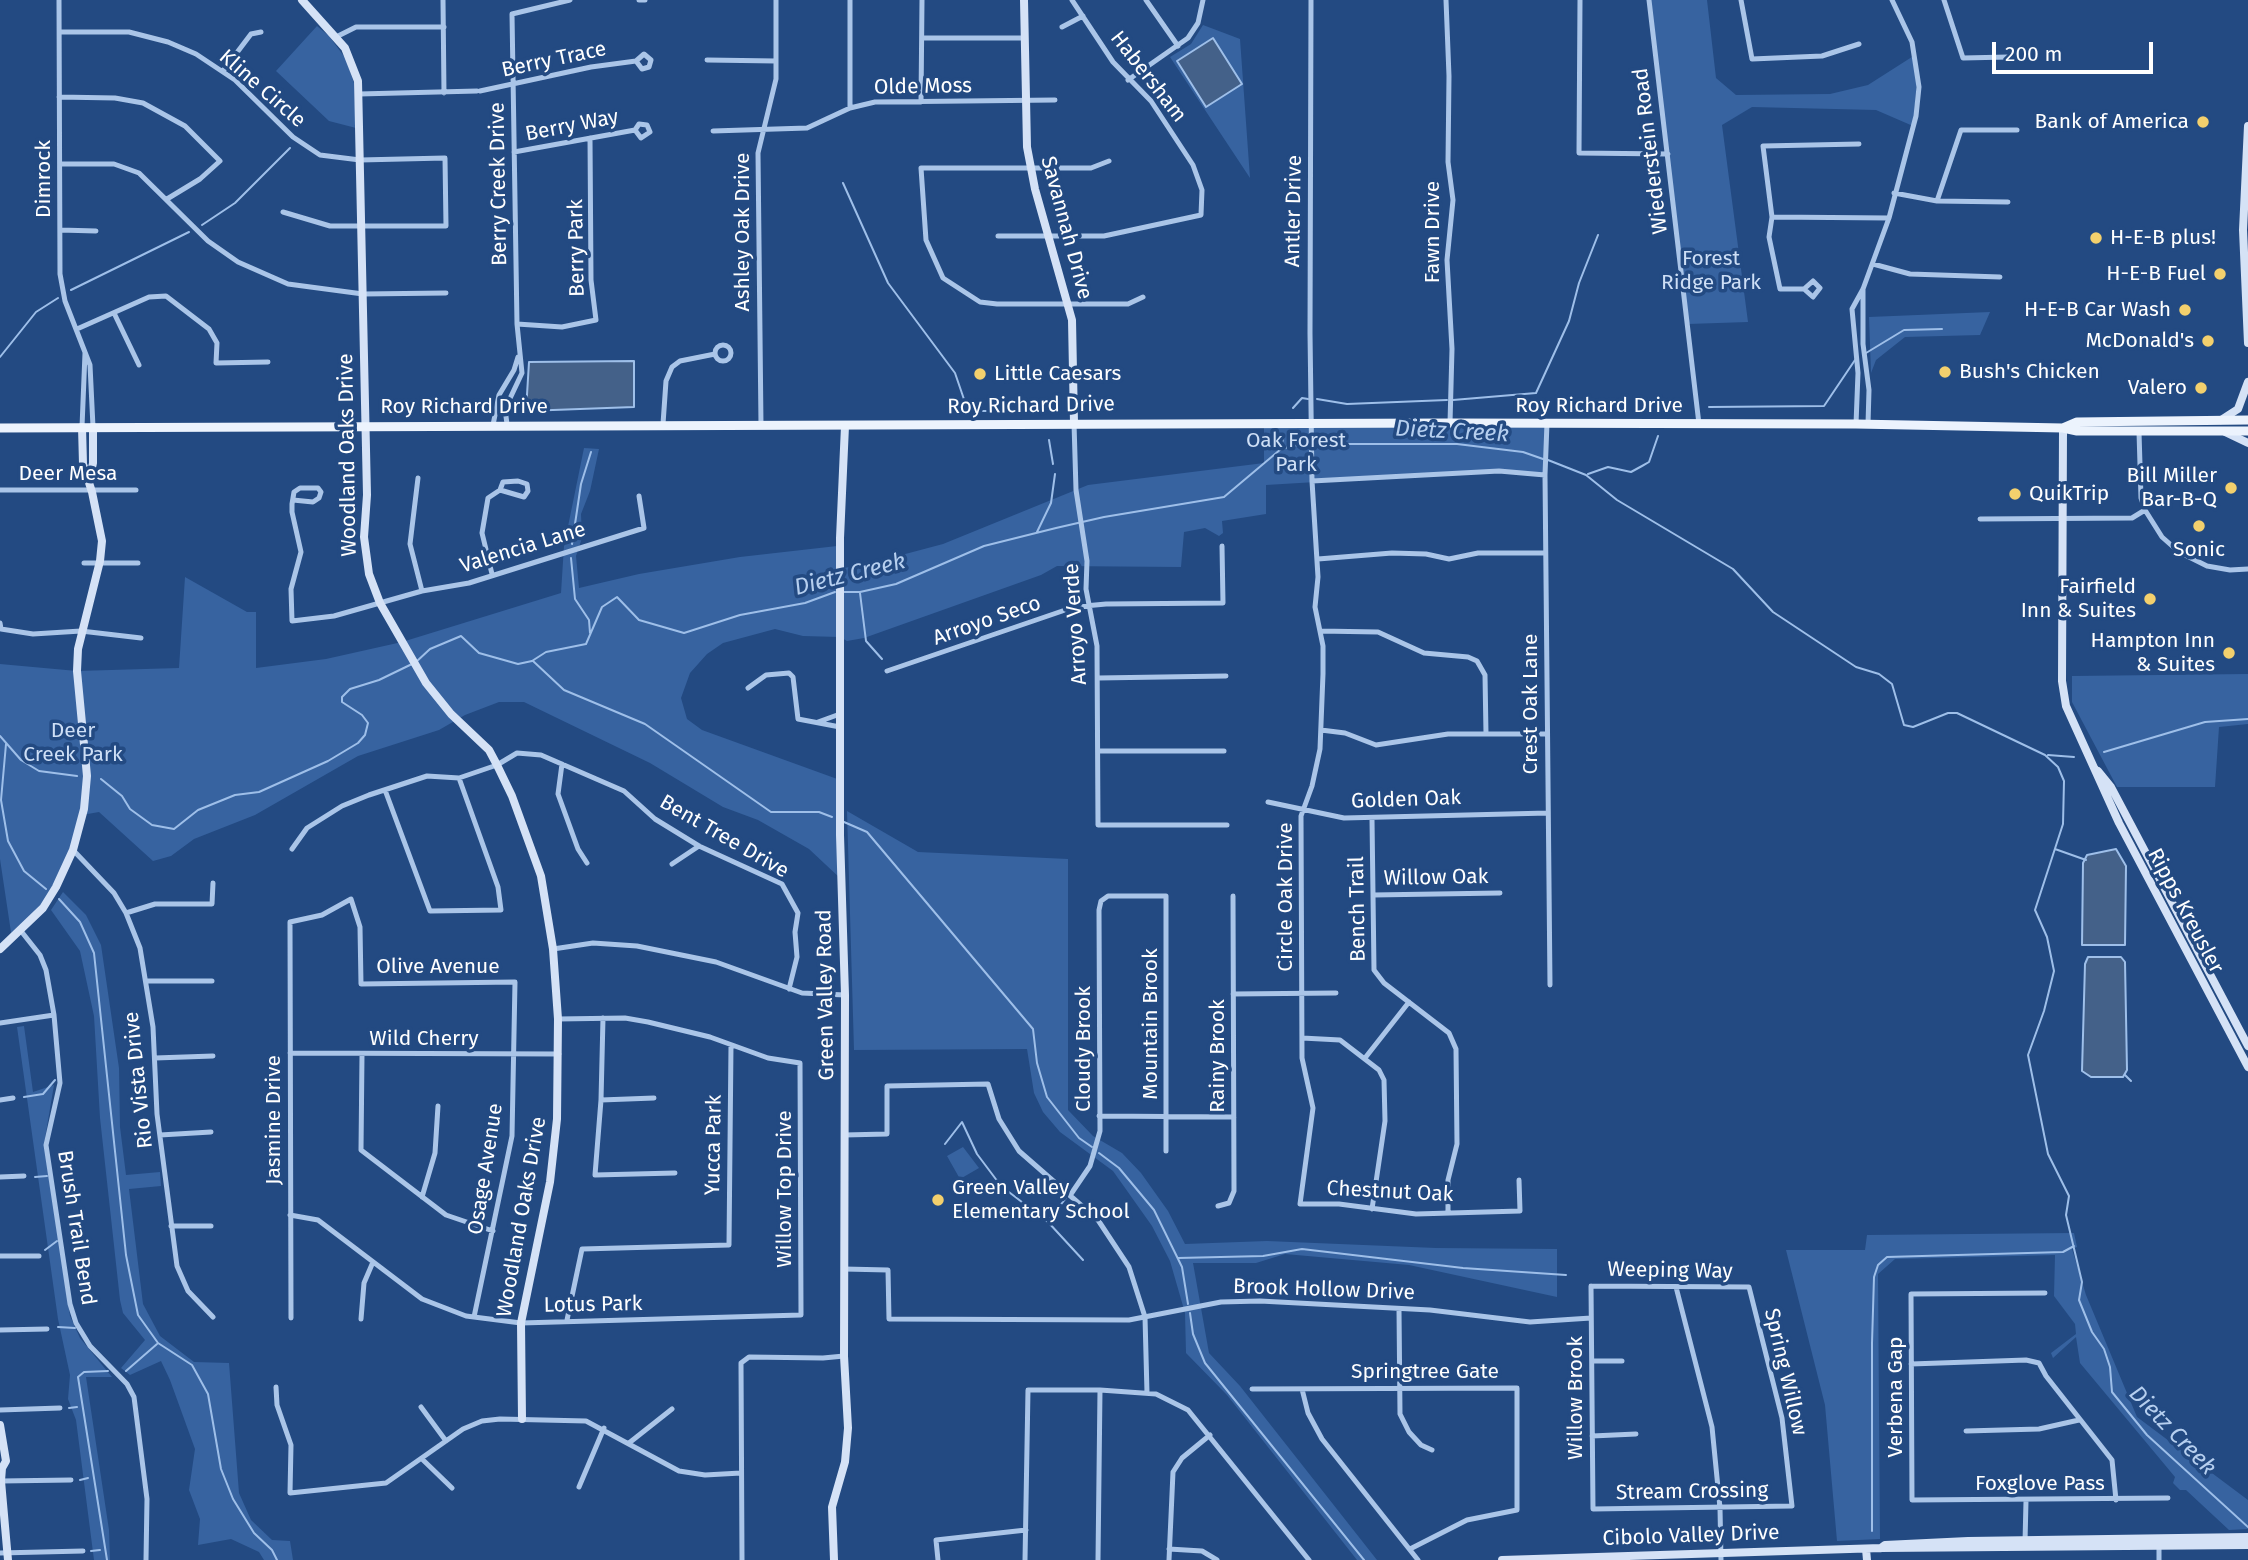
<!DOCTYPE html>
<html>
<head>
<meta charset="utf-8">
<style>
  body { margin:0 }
  #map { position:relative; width:2248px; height:1560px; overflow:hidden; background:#234a82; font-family:"Fira Sans",sans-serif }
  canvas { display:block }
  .scale { position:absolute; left:1992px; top:42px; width:161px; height:32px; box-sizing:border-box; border:4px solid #fff; border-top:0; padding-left:9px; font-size:21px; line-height:24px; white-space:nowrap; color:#fff; -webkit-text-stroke:5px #234a82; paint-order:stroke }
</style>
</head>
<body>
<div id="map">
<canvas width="2248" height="1560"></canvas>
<div class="scale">200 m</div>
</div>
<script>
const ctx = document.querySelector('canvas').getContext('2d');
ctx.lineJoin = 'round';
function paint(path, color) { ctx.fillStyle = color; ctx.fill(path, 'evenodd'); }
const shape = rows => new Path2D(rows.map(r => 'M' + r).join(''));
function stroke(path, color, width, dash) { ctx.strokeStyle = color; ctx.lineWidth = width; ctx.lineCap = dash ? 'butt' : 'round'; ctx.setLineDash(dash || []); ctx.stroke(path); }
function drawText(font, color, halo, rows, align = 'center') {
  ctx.font = font + ' "Fira Sans",sans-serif'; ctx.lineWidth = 7; ctx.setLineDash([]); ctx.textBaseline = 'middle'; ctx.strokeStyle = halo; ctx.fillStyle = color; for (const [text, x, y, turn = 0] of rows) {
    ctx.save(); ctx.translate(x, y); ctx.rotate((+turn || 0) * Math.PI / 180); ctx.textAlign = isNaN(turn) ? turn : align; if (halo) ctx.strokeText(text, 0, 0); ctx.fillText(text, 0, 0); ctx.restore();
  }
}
const green = shape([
  [1649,0,1707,0,1716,78,1736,95,1830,94,1868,85,1915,55,1918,69,1913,126,1876,110,1752,107,1722,125,1748,322,1688,324],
  [1203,25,1240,39,1250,178,1170,57,1191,44],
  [317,26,329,36,346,59,354,83,356,128,329,121,276,71],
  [1990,312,1980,335,1905,337,1876,360,1871,373,1869,317],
  [1264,423,1547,423,1545,475,1499,471,1266,485,1266,514,1222,521,1223,533,1219,536,1205,528,1184,532,1181,567,1057,566,1041,575,864,638,847,641,840,637,803,636,775,629,723,643,707,654,690,673,681,698,687,719,702,730,840,780,841,879,809,849,758,820,723,807,650,763,524,702,499,702,465,715,439,730,358,756,255,815,194,839,171,856,153,861,99,812,82,815,56,887,12,939,0,859,0,664,77,671,179,668,185,577,247,612,256,612,256,668,326,659,402,642,561,593,564,546,584,448,599,449,590,491,581,514,582,538,576,556,579,588,639,574,740,557,837,546,840,569,894,557,943,544,1088,485,1264,463],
  [2248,674,2248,724,2219,727,2215,787,2117,787,2072,702,2072,676],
  [847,811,918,852,1068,859,1068,1110,1093,1136,1122,1153,1141,1173,1168,1211,1185,1244,1267,1241,1436,1248,1557,1249,1557,1297,1409,1265,1285,1254,1256,1263,1193,1263,1209,1353,1240,1386,1377,1560,1357,1560,1227,1395,1186,1353,1185,1313,1170,1261,1152,1226,1113,1171,1060,1132,1043,1112,1034,1093,1027,1049,854,1050],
  [63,892,86,915,101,945,119,1068,120,1127,126,1175,160,1172,161,1186,129,1189,143,1304,160,1336,194,1362,229,1363,239,1493,251,1520,272,1540,290,1541,293,1560,264,1560,259,1552,231,1539,198,1545,200,1519,189,1490,195,1449,170,1380,161,1361,130,1375,121,1368,145,1340,123,1313,120,1300,100,1118,94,1016,80,951,51,910],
  [24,1026,33,1092,54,1085,44,1144,70,1316,80,1338,112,1377,86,1377,109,1530,110,1560,94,1560,76,1420,68,1399,70,1375,58,1319,17,1027],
  [963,1147,979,1168,960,1179,947,1156],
  [2074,1233,2077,1247,2072,1249,2086,1295,2137,1417,2248,1500,2248,1529,2229,1530,2186,1490,2180,1490,2173,1483,2175,1477,2080,1363,2076,1337,2053,1358,2051,1353,2076,1334,2075,1324,2054,1296,2055,1255,1895,1259,1878,1274,1880,1539,1837,1541,1825,1405,1786,1250,1865,1250,1867,1235]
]);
const water = shape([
  [1213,38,1242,84,1206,107,1177,61,1213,38],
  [634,361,634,407,526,411,529,362,634,361],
  [2116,849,2126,866,2125,945,2082,945,2083,863,2087,855,2116,849],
  [2088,957,2121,957,2125,962,2127,1070,2123,1077,2091,1077,2082,1071,2085,964,2088,957]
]);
const stream = shape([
  [843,183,888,283,955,373,968,411,995,411],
  [202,225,235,203,290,148],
  [71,290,189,232],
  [1866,353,1904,330,1942,329],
  [0,357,36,312,58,298],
  [1317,399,1347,404,1447,400],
  [1453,400,1536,393,1569,321,1579,283,1598,235],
  [1709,407,1824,406,1855,360],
  [1293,408,1302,398,1308,399],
  [1661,409,1672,407],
  [1009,410,1049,410],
  [1049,440,1053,464],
  [1281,447,1284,435],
  [1548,460,1586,475,1617,500,1733,569,1773,612,1856,667,1879,674,1892,684,1904,725,1913,727,1948,713,1957,713,2045,755,2058,767,2064,781,2063,824,2035,910,2047,937,2054,971,2044,1011,2028,1055,2048,1154,2069,1196,2066,1215,2082,1282,2079,1300,2092,1332,2104,1349,2110,1367,2112,1392,2147,1435,2248,1527],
  [1588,474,1608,467,1631,472,1642,466,1649,462,1658,436],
  [1037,532,1051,503,1055,474],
  [572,544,581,484,591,452],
  [571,558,575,599,589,620,590,633],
  [844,592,860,592,896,584,984,546,1056,528,1104,517,1224,497,1281,449,1302,444,1457,444,1523,452,1543,459],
  [860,593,866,641,882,659],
  [533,661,564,690,645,724,771,812,819,812,832,817],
  [416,662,430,649,461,636,479,653,518,664,532,661,546,652,586,644,602,607,617,597,639,620,684,633,740,615,805,603,835,592],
  [0,736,21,760,39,771,77,776],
  [6,744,1,800,8,841,24,871,46,889],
  [2104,752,2205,722,2248,719],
  [2048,755,2074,757],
  [101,779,122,796,130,809,152,825,174,829,198,810,235,795,259,792,328,761,358,743,365,735,368,723,362,715,342,702,342,697,350,689,379,680,412,664],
  [844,822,867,832,1033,1029,1037,1063,1047,1097,1079,1138,1092,1147],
  [2055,849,2086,860],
  [59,899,80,922,94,953,126,1255,138,1315,158,1343,192,1365,208,1394,221,1469,233,1499,254,1533,272,1550,277,1560],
  [2125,1075,2131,1081],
  [24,1097,43,1094,55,1080],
  [945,1144,962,1122,977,1154,1001,1186,1048,1222,1083,1260],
  [1099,1153,1119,1168,1154,1210,1182,1267,1188,1304],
  [35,1177,47,1176],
  [1048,1221,1066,1198],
  [45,1250,57,1241],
  [1178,1258,1263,1256,1302,1249,1463,1268,1566,1275],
  [1190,1313,1193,1334,1205,1363,1364,1560],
  [58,1327,75,1328],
  [126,1371,157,1344],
  [69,1408,77,1407],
  [80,1480,88,1478],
  [1872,1531,1872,1343,1874,1277,1878,1265,1887,1257,2063,1252,2074,1246],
  [91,1551,100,1550],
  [107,1560,78,1377,84,1372,108,1371]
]);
const street = shape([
  [59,0,60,274,65,301,90,365,93,427],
  [443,0,444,93],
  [639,0,645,0],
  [1146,0,1178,46],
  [1311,0,1310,333,1312,481,1318,577,1315,607,1323,646,1323,674,1320,749,1312,786,1301,816,1302,1058,1313,1108,1300,1204,1339,1204,1416,1214,1520,1211,1519,1180],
  [1446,0,1449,76,1448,162,1453,200,1447,260,1452,349,1450,423],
  [1580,0,1579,153,1668,154],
  [1649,0,1699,424],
  [1741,0,1752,59,1822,56,1859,44],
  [1944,0,1963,58,2008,57],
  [1062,27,1083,16],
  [60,32,129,32,168,42,196,54,235,80,293,137,320,155,360,160,445,158,446,226,330,226,283,212],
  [336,37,356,27,444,27],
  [922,38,1024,38],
  [707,60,776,61],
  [223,71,251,34,261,32],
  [1128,80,1188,38,1198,23,1203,0],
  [480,91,591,67,636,61,644,54,651,60,649,67,642,69,636,61],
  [359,94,477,91],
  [59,97,115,98,143,103,185,126,220,161,200,179,167,199],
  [921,102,922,0],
  [850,108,850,0],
  [713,131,807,128,850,108,875,102,1055,100],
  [514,152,635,130,639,124,647,125,650,132,641,138,635,130],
  [1109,161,1091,168,921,168,926,240,943,278,980,302,997,304,1128,304,1143,297],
  [60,164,114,164,139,173,208,241,238,262,288,284,363,294,446,293],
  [1894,193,1937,201,2008,202],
  [1937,201,1961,130,2017,130],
  [1772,217,1889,218],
  [60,230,96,231],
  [998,236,1104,236,1201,215,1202,190,1193,165,1151,101,1113,62,1072,0],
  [1873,264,1910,274,2000,277],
  [1804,289,1813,297,1820,288,1813,281,1804,289,1780,289,1769,237,1772,217,1763,146,1859,144],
  [1863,289,1863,344,1869,390,1868,424],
  [114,313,139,365],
  [517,324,562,327,596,320,591,280,590,138],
  [77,329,149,297,166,296,209,329,217,343,216,363,268,362],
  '715 353a8 8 0 1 1 16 0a8 8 0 1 1-16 0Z',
  [1074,423,1076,490,1087,561,1086,589,1097,646,1098,825,1227,825],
  [1547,423,1545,475,1550,985],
  [507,424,505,409,522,373,517,324,512,14,570,0],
  [663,424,666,381,672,367,680,361,715,354],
  [1856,424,1858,373,1852,309,1863,289,1889,218,1916,116,1919,87,1912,42,1892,0],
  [493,425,499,395,514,370,518,357],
  [761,425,758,153,776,79,776,0],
  [82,427,85,353],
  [2139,432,2141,498,2145,510,2162,537,2179,552,2207,566,2230,570,2248,569],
  [418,478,410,544,422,591],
  [1312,481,1499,471,1545,475],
  [0,490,136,490],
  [293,500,313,502,319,498,321,492,318,488,300,488,294,492,292,504,292,512,301,552,291,589,292,621,334,616,422,591,469,583,644,528,639,496],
  [1980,519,2132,518,2145,510],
  [1318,559,1392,553,1426,554,1449,559,1478,553,1545,553],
  [84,563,138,563],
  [492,574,482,533,488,498,500,490,524,497,528,491,527,484,518,481,503,482,500,490],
  [0,623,1,629,33,634,81,631,141,638],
  [1320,631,1378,632,1424,653,1468,657,1477,661,1485,675,1486,734],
  [887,671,1074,607,1106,604,1223,603,1222,546],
  [1098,678,1226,676],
  [748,688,766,675,789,673,793,677,798,719,840,727],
  [818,722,840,714],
  [1321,730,1345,733,1376,745,1448,734,1547,734],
  [1098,751,1224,751],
  [562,764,558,794,578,849,587,863],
  [385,790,430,911,501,910,498,887,459,778],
  [1268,802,1344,818,1548,813],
  [1372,819,1374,970,1384,983,1449,1033,1456,1049,1457,1144,1448,1180,1448,1212],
  [292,849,307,828,342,806,369,795,427,776,459,778,497,765,517,753,541,755,624,791,655,819,699,846,782,884,798,913,795,932,797,957,789,989],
  [73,850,114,893,126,913,140,948,153,1027,157,1114,177,1266,188,1291,213,1317],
  [672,864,699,846],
  [1373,895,1500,893],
  [126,913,155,904,212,904,213,883],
  [21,931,40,955,46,970,54,1015,60,1083,46,1145,70,1304,76,1323,90,1346,127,1384,134,1397,147,1499,146,1560],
  [553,949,593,943,637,946,716,962,802,993,845,995],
  [146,981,212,981],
  [1233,994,1336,993],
  [603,1018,601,1100,595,1175,675,1173],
  [0,1023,54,1015],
  [1302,1038,1340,1040,1379,1070,1384,1080,1385,1121,1372,1209],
  [290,1053,559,1054],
  [362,1055,361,1150,446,1215,493,1231],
  [155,1058,213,1056],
  [1365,1058,1409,1002],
  [0,1100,13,1098],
  [601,1100,654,1098],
  [1099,1116,1234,1117],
  [160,1135,211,1132],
  [844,1135,887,1134,887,1086,988,1084,999,1119,1019,1151,1098,1220,1129,1267,1145,1317,1147,1393],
  [0,1177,24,1176],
  [1071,1194,1090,1166,1100,1131,1099,910,1101,901,1108,896,1166,896,1166,1151],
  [422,1197,435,1153,438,1106],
  [1218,1206,1229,1203,1234,1191,1233,896],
  [290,1215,318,1220,422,1299,466,1316,521,1323,801,1315,800,1063,768,1058,710,1037,648,1022,625,1018,558,1019],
  [171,1226,211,1226],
  [0,1256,39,1256],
  [844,1269,888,1270,889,1319,1129,1320,1221,1302,1260,1301,1430,1310,1530,1322,1591,1318],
  [1591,1286,1749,1287,1782,1418,1792,1506,1593,1509,1591,1286],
  [1676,1287,1712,1427,1720,1508,1721,1560],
  [2045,1293,1911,1294,1912,1500,2168,1498],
  [1399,1309,1400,1414,1409,1432,1421,1445,1432,1450],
  [291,1318,290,922,322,915,351,899,360,927,361,984,515,982,512,1136,474,1317],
  [361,1319,364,1283,373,1262],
  [567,1320,582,1249,729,1245,731,1045],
  [0,1330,47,1329],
  [1592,1361,1622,1361],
  [1911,1364,2026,1360,2039,1363,2046,1376,2112,1460,2116,1500],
  [276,1387,277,1405,291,1445,290,1493,386,1483,463,1429,482,1421,500,1419,586,1421,679,1471,705,1475,741,1473],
  [1252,1389,1517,1388,1517,1510,1467,1520,1410,1549],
  [1302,1389,1308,1413,1322,1439,1418,1560],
  [421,1407,446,1441],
  [0,1410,60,1408],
  [1966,1431,2039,1429,2079,1420],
  [1592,1436,1636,1434],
  [629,1443,672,1409],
  [422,1459,452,1488],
  [1,1481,71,1480],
  [579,1487,604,1428],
  [2025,1542,2026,1501],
  [2159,1546,2159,1560],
  [1169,1549,1202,1551,1217,1560],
  [0,1553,83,1551],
  [742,1560,741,1363,749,1357,823,1358,844,1356],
  [938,1560,936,1540,1026,1530],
  [1025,1560,1028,1390,1100,1390,1156,1394,1188,1410,1309,1560],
  [1098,1560,1100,1390],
  [1169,1560,1173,1472,1182,1458,1210,1435]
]);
const secondary = shape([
  [302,0,345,48,358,81,367,495,364,537,369,574,380,603,426,683,451,714,489,750,497,765,512,796,541,876,553,949,558,1019,557,1119,550,1182,521,1323,522,1419],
  [1024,0,1027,147,1035,189,1072,320,1074,423],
  [2248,126,2243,230,2248,343],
  [2221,420,2238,409,2248,382],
  [2063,428,2062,681,2066,706,2119,823,2248,1067],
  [2225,432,2248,443],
  [89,482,93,463,93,427],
  [2098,771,2111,787,2248,1046],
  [0,949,43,908,56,887,73,850,84,809,87,776,77,671,78,649,100,561,102,541,92,492,83,464,82,427],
  [0,1425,6,1461,2,1468,1,1481,8,1560],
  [1881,1548,1885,1545,1968,1541,2248,1537],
  [1866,1549,1867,1560],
  [834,1560,832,1507,845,1462,848,1428,844,1356,845,995,840,835,840,538,845,426],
  [1502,1560,1881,1548,2248,1545]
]);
const primary = shape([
  [0,428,1450,423,1856,424,2063,428,2077,431,2248,431],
  [2063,428,2077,422,2248,420]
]);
const markers = [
  [2203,122,7,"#f3d06d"],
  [2096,238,7,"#f3d06d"],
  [2220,274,7,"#f3d06d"],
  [2185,310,7,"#f3d06d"],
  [2208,341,7,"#f3d06d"],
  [1945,372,7,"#f3d06d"],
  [980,374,7,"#f3d06d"],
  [2201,388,7,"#f3d06d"],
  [2231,488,7,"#f3d06d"],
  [2015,494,7,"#f3d06d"],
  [2199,526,7,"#f3d06d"],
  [2150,599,7,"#f3d06d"],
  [2229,653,7,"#f3d06d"],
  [938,1200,7,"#f3d06d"]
];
const streetNames = [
  ["Berry Trace",554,60,-12],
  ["Habersham",1148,77,52],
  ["Olde Moss",923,87,-1],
  ["Kline Circle",262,89,41],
  ["Berry Way",572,126,-11],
  ["Wiederstein Road",1651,151,-97],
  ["Dimrock",44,179,-90],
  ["Berry Creek Drive",499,184,-91],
  ["Antler Drive",1294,211,-89],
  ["Savannah Drive",1066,228,75],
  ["Ashley Oak Drive",743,232,-90],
  ["Fawn Drive",1433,232,-90],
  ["Berry Park",577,248,-91],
  ["Roy Richard Drive",1031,406,-1],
  ["Roy Richard Drive",1599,406],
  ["Roy Richard Drive",464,407],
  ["Woodland Oaks Drive",348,455,-91],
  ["Deer Mesa",68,474],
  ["Valencia Lane",523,548,-17],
  ["Arroyo Seco",987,621,-19],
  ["Arroyo Verde",1076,624,-94],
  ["Crest Oak Lane",1531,704,-90],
  ["Golden Oak",1406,800,-2],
  ["Bent Tree Drive",724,837,30],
  ["Willow Oak",1436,878,-1],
  ["Circle Oak Drive",1286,897,-90],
  ["Bench Trail",1358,909,-91],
  ["Ripps Kreusler",2185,911,62],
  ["Olive Avenue",438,967],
  ["Green Valley Road",826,995,-91],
  ["Mountain Brook",1151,1024,-90],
  ["Wild Cherry",424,1039],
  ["Cloudy Brook",1084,1049,-90],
  ["Rainy Brook",1218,1056,-90],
  ["Rio Vista Drive",139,1080,-96],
  ["Jasmine Drive",274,1120,-90],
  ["Yucca Park",714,1145,-89],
  ["Osage Avenue",486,1169,-81],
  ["Willow Top Drive",785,1189,-90],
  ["Chestnut Oak",1390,1192,3],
  ["Woodland Oaks Drive",522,1217,-80],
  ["Brush Trail Bend",76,1228,81],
  ["Weeping Way",1670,1271,1],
  ["Brook Hollow Drive",1324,1290,2],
  ["Lotus Park",593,1305,-1],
  ["Springtree Gate",1425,1372],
  ["Spring Willow",1785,1372,77],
  ["Verbena Gap",1896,1397,-90],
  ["Willow Brook",1576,1398,-90],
  ["Foxglove Pass",2040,1484],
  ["Stream Crossing",1692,1492,-1],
  ["Cibolo Valley Drive",1691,1536,-2]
];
const poiNames = [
  ["Bank of America",2189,122],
  ["H-E-B plus!",2110,238,"left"],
  ["H-E-B Fuel",2206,274],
  ["H-E-B Car Wash",2171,310],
  ["McDonald's",2194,341],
  ["Bush's Chicken",1959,372,"left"],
  ["Little Caesars",994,374,"left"],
  ["Valero",2187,388],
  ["Bill Miller",2217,476],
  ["Bar-B-Q",2217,500],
  ["QuikTrip",2029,494,"left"],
  ["Sonic",2199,550,"center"],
  ["Fairfield",2136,587],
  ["Inn & Suites",2136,611],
  ["Hampton Inn",2215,641],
  ["& Suites",2215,665],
  ["Green Valley",952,1188,"left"],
  ["Elementary School",952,1212,"left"]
];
const parkNames = [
  ["Forest",1711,259],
  ["Ridge Park",1711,283],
  ["Oak Forest",1296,441],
  ["Park",1296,465],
  ["Deer",73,731],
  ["Creek Park",73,755]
];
const waterNames = [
  ["Dietz Creek",1452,432,3],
  ["Dietz Creek",850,575,-14],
  ["Dietz Creek",2172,1431,46]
];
paint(green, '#3763a0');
paint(water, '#446189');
stroke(water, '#9ebfe9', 2);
stroke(stream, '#9ebfe9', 2);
stroke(street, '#aac5e8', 5);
stroke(secondary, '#d5e2f6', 8);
stroke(primary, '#ecf3fd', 9);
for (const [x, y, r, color] of markers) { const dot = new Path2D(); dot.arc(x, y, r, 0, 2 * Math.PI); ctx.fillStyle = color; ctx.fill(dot); stroke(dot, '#234a82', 2.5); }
drawText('21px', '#fff', '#234a82', streetNames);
drawText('21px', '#fff', '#234a82', poiNames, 'right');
drawText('21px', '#cedff6', '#234a82', parkNames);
drawText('italic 23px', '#b6cfef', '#234a82', waterNames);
</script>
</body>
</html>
